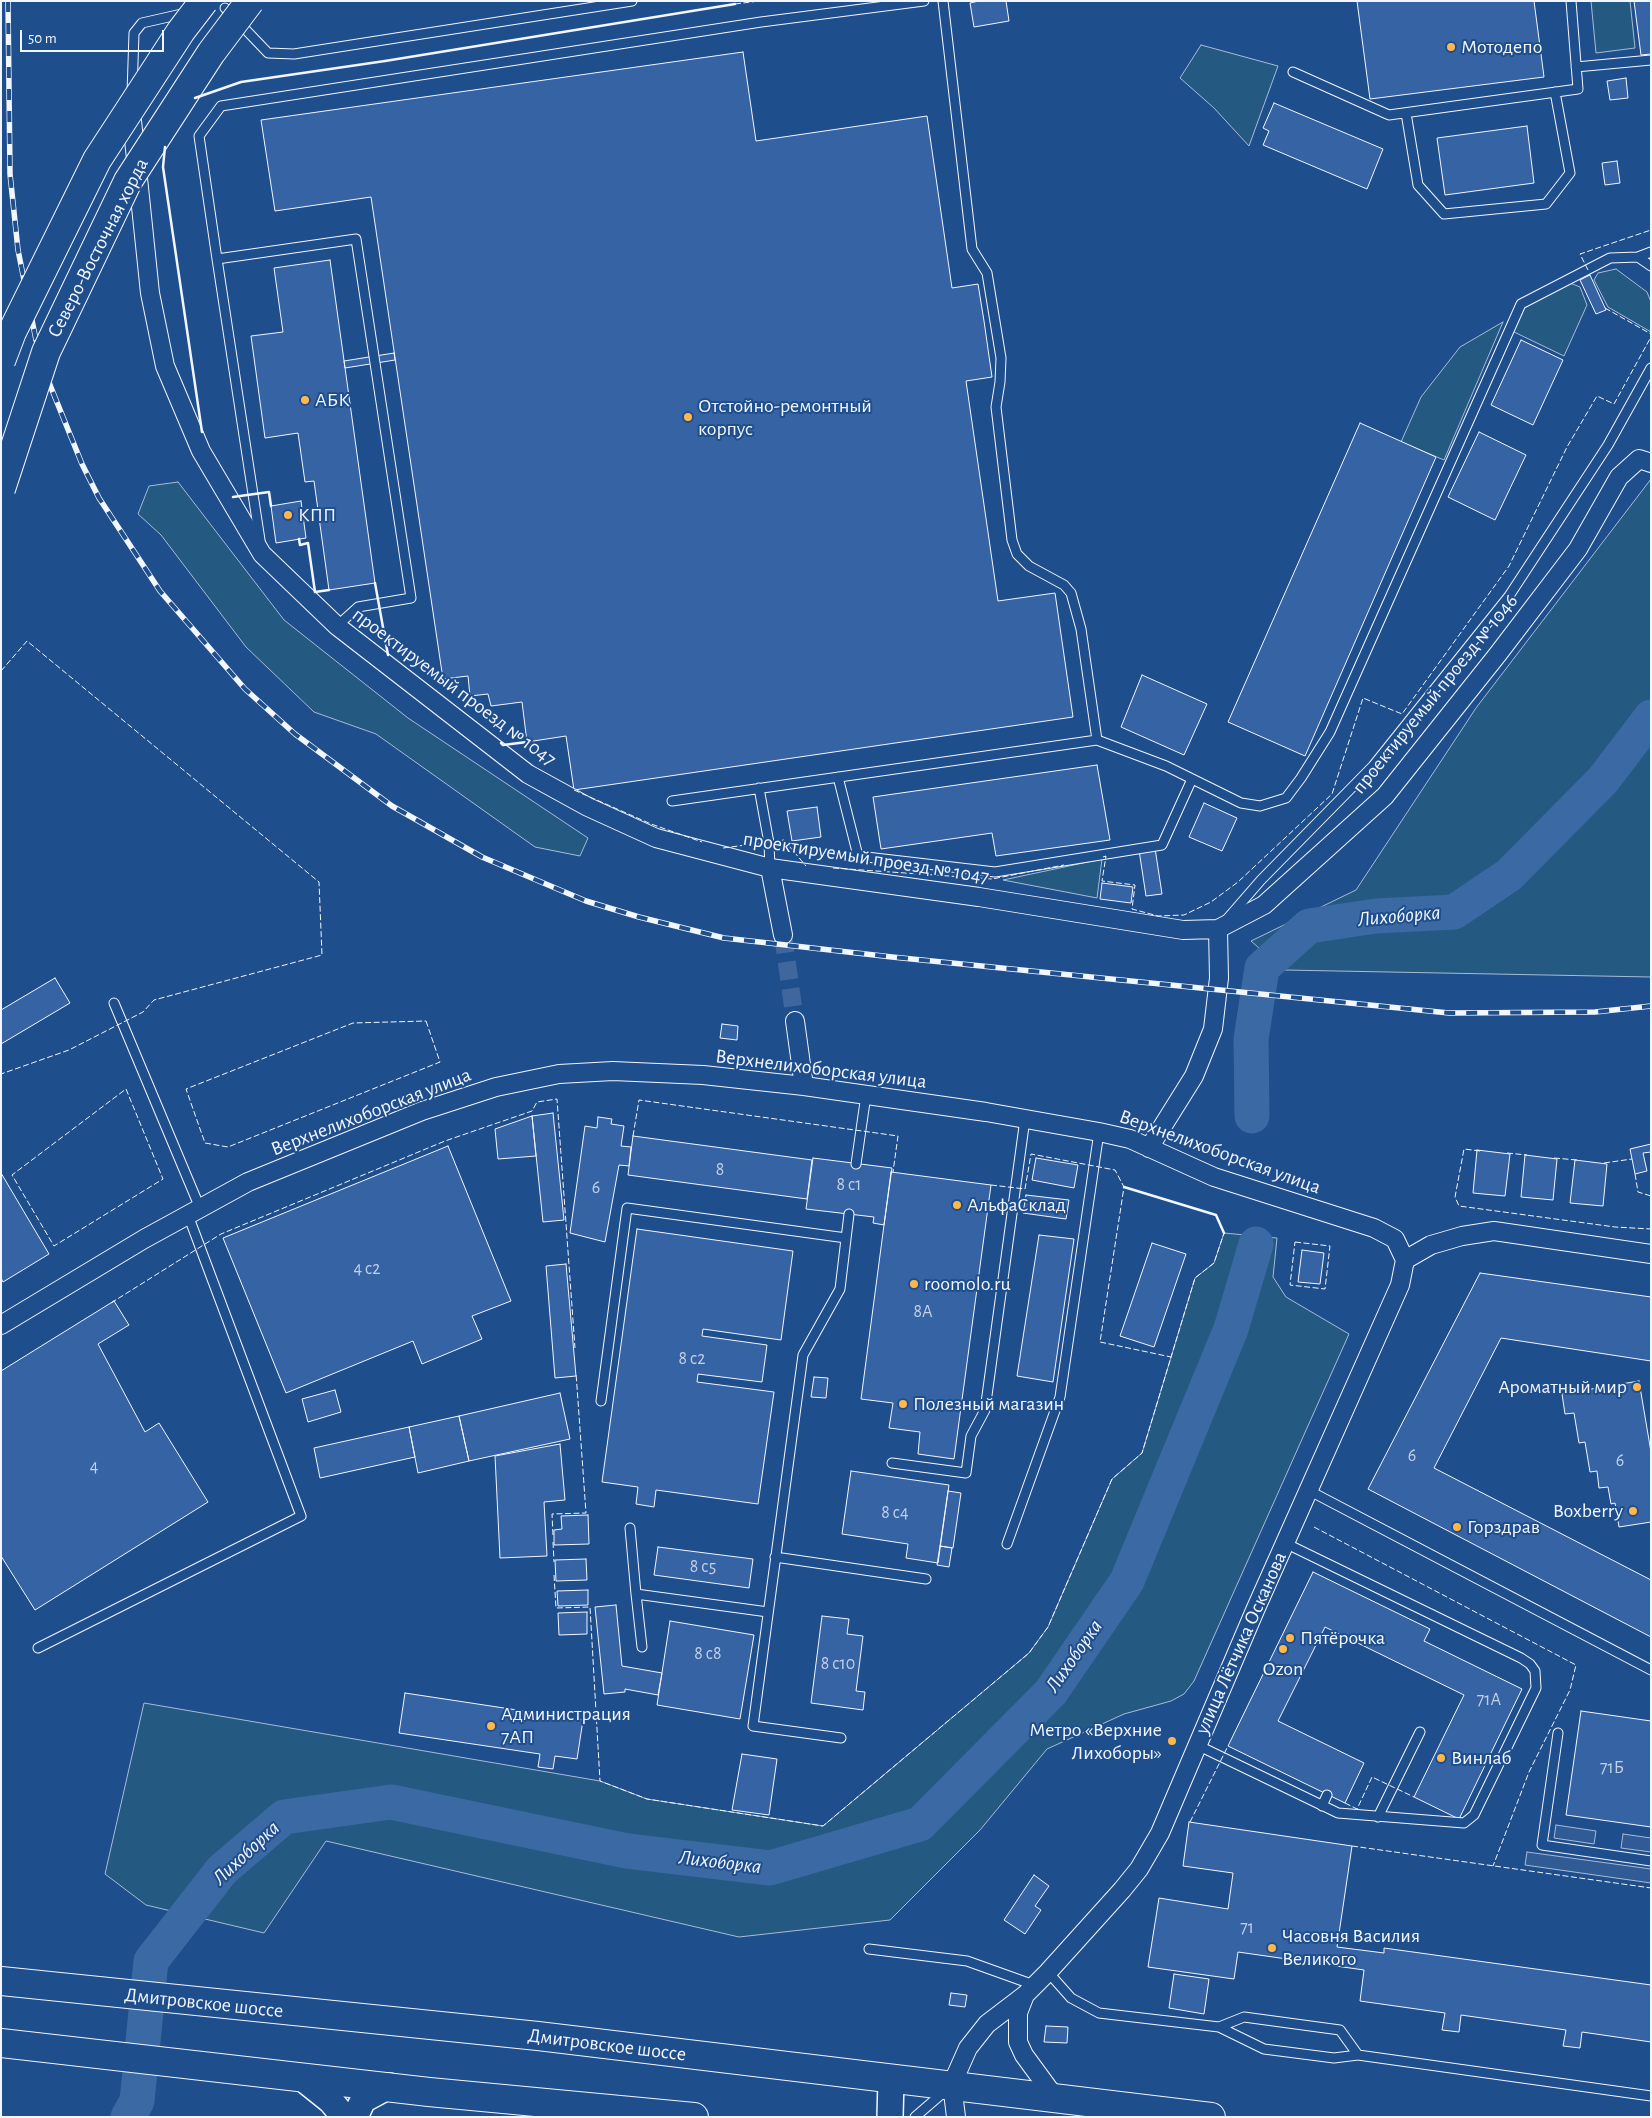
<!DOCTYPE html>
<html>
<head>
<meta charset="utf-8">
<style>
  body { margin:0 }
  #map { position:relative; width:1652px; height:2118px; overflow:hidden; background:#1f4e8c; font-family:"Alegreya Sans",sans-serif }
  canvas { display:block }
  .frame { position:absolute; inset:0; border:2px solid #f2f6ff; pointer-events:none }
  .scale { position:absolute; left:20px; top:30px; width:144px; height:22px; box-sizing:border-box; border:2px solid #f2f6ff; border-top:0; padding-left:6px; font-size:15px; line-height:18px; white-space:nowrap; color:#f2f6ff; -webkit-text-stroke:4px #1f4e8c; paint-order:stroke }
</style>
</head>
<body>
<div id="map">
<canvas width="1652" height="2118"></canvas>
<div class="frame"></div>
<div class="scale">50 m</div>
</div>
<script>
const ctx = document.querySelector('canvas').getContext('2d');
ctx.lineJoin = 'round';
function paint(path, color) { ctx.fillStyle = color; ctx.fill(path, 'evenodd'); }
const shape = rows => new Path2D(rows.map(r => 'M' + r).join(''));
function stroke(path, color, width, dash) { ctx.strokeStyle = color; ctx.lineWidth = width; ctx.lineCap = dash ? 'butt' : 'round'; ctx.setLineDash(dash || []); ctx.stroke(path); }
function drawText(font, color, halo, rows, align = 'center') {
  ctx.font = font + ' "Alegreya Sans",sans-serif'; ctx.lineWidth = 4; ctx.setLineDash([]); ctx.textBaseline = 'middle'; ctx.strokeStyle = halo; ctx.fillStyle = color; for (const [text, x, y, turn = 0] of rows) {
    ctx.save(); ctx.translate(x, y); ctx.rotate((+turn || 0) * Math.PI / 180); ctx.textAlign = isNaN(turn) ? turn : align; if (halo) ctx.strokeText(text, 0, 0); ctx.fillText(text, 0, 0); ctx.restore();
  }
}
const green = shape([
  [1591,1,1630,1,1635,48,1596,53,1591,1],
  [1201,45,1278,66,1249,146,1214,108,1180,78,1201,45],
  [1616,269,1647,292,1651,302,1651,332,1608,307,1594,280,1598,273,1616,269],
  [1570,283,1580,287,1587,305,1564,356,1512,331,1524,306,1570,283],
  [1503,322,1444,460,1401,442,1421,397,1460,347,1503,322],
  [1651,479,1651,977,1284,970,1251,941,1356,890,1476,708,1651,479],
  [178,482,284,620,408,718,588,838,580,856,535,847,376,734,314,712,246,647,161,535,138,514,149,486,178,482],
  [1102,859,1097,898,1003,880,1102,859],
  [1224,1233,1277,1238,1273,1277,1286,1297,1349,1334,1194,1681,1184,1694,1171,1701,1124,1714,1047,1749,980,1830,890,1920,739,1937,326,1841,264,1933,146,1905,105,1874,144,1703,600,1781,647,1799,823,1826,1029,1653,1048,1627,1112,1479,1142,1453,1195,1278,1214,1263,1224,1233]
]);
const parking = shape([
  [1556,1825,1596,1831,1594,1844,1554,1838,1556,1825],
  [1623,1834,1651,1838,1651,1852,1621,1848,1623,1834],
  [1527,1852,1651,1869,1651,1883,1525,1865,1527,1852]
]);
const river = shape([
  [1252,1116,1251,1039,1262,968,1309,926,1376,916,1454,912,1509,875,1603,780,1651,717],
  [128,2117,137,2101,151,1961,222,1870,284,1817,391,1802,627,1851,770,1868,920,1824,1051,1692,1127,1581,1231,1329,1256,1244]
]);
const building = shape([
  [979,1,1006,1,1009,21,974,27,970,3,979,1],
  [1357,1,1534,1,1544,77,1370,99,1357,1],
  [1634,1,1651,1,1651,54,1641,55,1634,1],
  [743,52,756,141,927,116,952,288,978,284,984,321,992,377,966,381,998,601,1055,593,1073,717,574,790,566,736,527,742,522,702,491,706,488,694,470,696,468,676,443,679,371,197,275,211,261,120,743,52],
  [1626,78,1628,98,1610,100,1607,81,1626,78],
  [1274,103,1383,149,1367,189,1263,145,1269,131,1263,128,1274,103],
  [1527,126,1534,183,1445,195,1437,138,1527,126],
  [1617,161,1620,183,1605,185,1602,163,1617,161],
  [330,260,375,583,329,590,314,481,305,482,298,433,265,438,251,336,283,332,274,268,330,260],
  [1590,275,1606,310,1596,314,1580,280,1590,275],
  [1521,340,1563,360,1533,425,1491,405,1521,340],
  [394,353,395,360,345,368,344,361,394,353],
  [1360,423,1436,457,1305,756,1228,722,1360,423],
  [1479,432,1526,455,1495,520,1448,497,1479,432],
  [301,501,306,538,276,543,271,506,301,501],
  [1142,675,1207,704,1184,755,1121,727,1142,675],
  [1097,765,1110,840,996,856,992,833,881,849,873,797,1097,765],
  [1204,803,1237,818,1222,851,1189,837,1204,803],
  [817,807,821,837,792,841,787,811,817,807],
  [1155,848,1162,894,1146,896,1139,850,1155,848],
  [1102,883,1133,887,1131,903,1100,899,1102,883],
  [55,978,70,1003,1,1044,1,1010,55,978],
  [722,1024,738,1026,737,1040,720,1038,722,1024],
  [553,1113,564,1220,543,1222,532,1116,553,1113],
  [532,1116,536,1156,498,1159,495,1129,532,1116],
  [598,1117,612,1119,611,1124,624,1126,621,1146,631,1147,629,1166,619,1165,605,1242,570,1233,585,1126,597,1128,598,1117],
  [633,1136,812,1160,807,1199,628,1175,633,1136],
  [1651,1144,1651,1152,1643,1153,1647,1171,1635,1174,1630,1149,1651,1144],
  [448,1146,511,1301,472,1316,482,1339,422,1364,413,1341,286,1393,223,1238,448,1146],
  [1477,1150,1510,1154,1505,1196,1473,1193,1477,1150],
  [1525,1155,1557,1159,1553,1200,1521,1197,1525,1155],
  [813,1158,892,1168,884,1225,873,1223,874,1217,806,1209,813,1158],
  [1036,1158,1078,1165,1074,1188,1032,1180,1036,1158],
  [1575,1160,1607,1164,1603,1206,1570,1203,1575,1160],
  [891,1172,991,1185,954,1459,918,1454,920,1432,889,1428,893,1403,861,1399,891,1172],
  [1,1173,49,1254,3,1282,1,1278,1,1173],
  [1026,1195,1069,1200,1066,1219,1023,1213,1026,1195],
  [637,1229,793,1251,781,1340,703,1329,702,1336,767,1345,762,1382,698,1374,697,1382,774,1392,758,1504,656,1490,654,1507,636,1504,638,1487,602,1482,637,1229],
  [1039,1235,1074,1239,1053,1382,1017,1376,1039,1235],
  [1152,1243,1186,1254,1154,1347,1120,1336,1152,1243],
  [1302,1250,1324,1253,1320,1284,1298,1282,1302,1250],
  [566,1264,576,1376,555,1378,546,1266,566,1264],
  [1480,1273,1651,1297,1651,1361,1501,1338,1434,1468,1651,1580,1651,1637,1368,1489,1480,1273],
  [114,1301,129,1325,98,1344,145,1432,159,1423,208,1502,35,1610,1,1556,1,1371,114,1301],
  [814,1377,828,1378,826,1398,811,1397,814,1377],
  [1639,1381,1651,1452,1651,1522,1619,1527,1615,1503,1611,1504,1608,1487,1599,1488,1597,1471,1590,1472,1585,1442,1579,1443,1574,1413,1565,1414,1562,1394,1639,1381],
  [335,1390,341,1412,308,1422,302,1399,335,1390],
  [560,1393,570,1439,469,1461,459,1416,560,1393],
  [459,1416,469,1461,418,1473,409,1427,459,1416],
  [409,1427,415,1457,320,1478,314,1448,409,1427],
  [560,1444,565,1500,544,1502,547,1556,500,1558,495,1456,560,1444],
  [851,1471,949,1485,938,1563,906,1558,908,1544,842,1534,851,1471],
  [948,1491,961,1493,953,1548,940,1546,948,1491],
  [588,1515,589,1544,554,1545,554,1530,562,1529,561,1516,588,1515],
  [940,1546,952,1548,949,1567,937,1565,940,1546],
  [658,1547,753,1559,749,1588,654,1575,658,1547],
  [586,1559,587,1580,556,1581,555,1560,586,1559],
  [1313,1572,1430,1629,1424,1641,1522,1689,1459,1819,1414,1797,1464,1695,1325,1627,1278,1721,1364,1763,1345,1803,1228,1746,1313,1572],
  [588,1590,588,1605,558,1606,557,1591,588,1590],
  [616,1605,622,1666,662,1673,658,1695,625,1689,625,1692,604,1694,595,1607,616,1605],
  [587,1612,587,1634,559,1635,558,1613,587,1612],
  [822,1616,849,1619,847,1634,863,1636,856,1691,865,1692,863,1710,811,1703,822,1616],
  [670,1621,754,1635,740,1719,657,1705,670,1621],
  [405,1693,583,1720,577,1759,555,1756,553,1769,538,1767,540,1754,399,1733,405,1693],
  [1581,1711,1651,1721,1651,1827,1566,1815,1581,1711],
  [742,1754,777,1759,769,1815,732,1810,742,1754],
  [1189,1822,1352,1846,1337,1947,1384,1953,1384,1948,1651,1985,1651,2042,1582,2032,1580,2048,1563,2046,1566,2030,1461,2015,1459,2032,1442,2030,1445,2013,1360,2001,1364,1970,1238,1952,1234,1979,1148,1967,1159,1898,1228,1909,1233,1873,1183,1866,1189,1822],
  [1034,1875,1049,1886,1035,1906,1041,1910,1025,1934,1004,1920,1034,1875],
  [1174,1974,1209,1979,1204,2014,1169,2008,1174,1974],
  [951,1993,967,1995,965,2007,949,2005,951,1993],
  [1046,2026,1068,2027,1067,2043,1044,2042,1046,2026]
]);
const minorTunnel = shape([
  [783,935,795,1021]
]);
const service = shape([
  [943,1,972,249,987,273,1001,358,1000,382,996,407,1012,540,1017,554,1029,566,1064,585,1071,593,1081,629,1097,740],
  [225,8,268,53,294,54,632,1],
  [1576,67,1651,60],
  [1293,72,1389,115,1578,89,1571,1],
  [132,93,134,33,142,23,186,13],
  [1406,113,1418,185,1444,214,1546,204,1570,173,1555,92],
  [1638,257,1651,252],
  [217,259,199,136,221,106,761,22,924,1],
  [260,540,217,259,356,239,411,598,358,607,337,626],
  [838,777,858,856,995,872,1162,845,1192,779],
  [759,788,769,843,770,868],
  [672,801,1097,740,1166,766,1241,803,1260,806,1286,798,1301,778,1330,732,1521,304,1610,258,1638,257,1651,266],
  [1228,918,1261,880,1373,766,1509,596,1608,445,1651,368],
  [114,1003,200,1208],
  [856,1164,866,1095],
  [601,1401,627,1208,846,1238],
  [892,1463,966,1473,971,1436,985,1410,1025,1119],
  [1308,1490,1651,1670],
  [630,1528,636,1594,768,1612],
  [1007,1544,1060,1397,1099,1132],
  [775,1557,926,1579],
  [636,1594,642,1647],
  [38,1648,301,1516,188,1215],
  [1558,1733,1542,1845,1651,1861],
  [841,1738,753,1726,803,1355,840,1289,849,1214],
  [1197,1745,1338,1813,1464,1823,1474,1815,1536,1688,1535,1671,1530,1664,1521,1658,1285,1543],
  [1322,1806,1327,1795],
  [1378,1817,1420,1732],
  [869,1949,967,1961,1034,1985],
  [1048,1972,1071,1998,1099,2013,1219,2027,1264,2049,1334,2058,1358,2055,1651,2096],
  [1219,2027,1244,2017,1340,2030,1358,2055],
  [915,2117,945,2091]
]);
const minor = shape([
  [131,111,150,293,165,366,201,451,262,554,337,626,528,774,588,807,656,838,770,868,979,897,1183,930,1218,929,1264,905,1385,796,1498,654,1578,549,1619,477,1639,459,1651,463],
  [770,868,783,935],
  [795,1021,804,1086],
  [1149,1148,1194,1076,1213,1029,1219,978,1218,929],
  [1405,1260,1431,1245,1462,1236,1494,1231,1651,1254],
  [1,1325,144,1239,248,1182,422,1111,496,1087,559,1074,613,1071,703,1075,804,1086,986,1112,1099,1132,1130,1139,1214,1177,1374,1228,1395,1239,1405,1260],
  [1025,1995,1018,2013,1018,2042,1024,2055,1054,2096],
  [956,2117,952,2084,968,2048,987,2024,1025,1995,1048,1972,1122,1890,1139,1869,1160,1833,1256,1608,1400,1285,1405,1260]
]);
const secondary = shape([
  [301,2077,331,2101,344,2117],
  [355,2117,363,2100,389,2086],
  [890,2117,891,2079]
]);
const primary = shape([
  [1,1981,538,2036,1211,2117],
  [1,2043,429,2092,694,2117]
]);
const rail = shape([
  [8,1,10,174,18,250,36,340,50,385,82,464,99,498,160,591,245,689,295,734,392,806,482,857,586,901,639,917,724,938,892,957,1449,1013,1595,1012,1651,1006]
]);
const primaryBridge = shape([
  [1,361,12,332,97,160,181,31,204,1],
  [1,489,46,352,128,181,211,53,250,1]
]);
const fence = shape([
  [735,4,759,1],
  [1588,270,1580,254,1651,230],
  [1605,308,1651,334],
  [1,671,27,641,319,882,322,955,154,1000,143,1012,69,1050,1,1074],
  [574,790,651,824,702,842],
  [723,848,784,840,806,866],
  [1103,857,1106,856,1102,881,1135,885,1132,909,1158,916,1184,915,1211,902,1238,882,1332,794,1363,698,1402,714,1509,566,1567,447,1597,396,1614,404,1651,337],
  [833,868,992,879,1064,865],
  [426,1021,440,1062,228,1147,205,1143,186,1089,353,1023,426,1021],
  [126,1089,163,1179,54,1246,12,1175,126,1089],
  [633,1136,639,1100,898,1136,893,1172],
  [1480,1151,1464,1149,1455,1197,1459,1206,1615,1227,1651,1229],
  [1507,1153,1527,1155],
  [1554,1158,1577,1160],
  [1604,1163,1632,1159],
  [1635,1174,1638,1192,1651,1196],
  [991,1185,1025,1189,1031,1154,1115,1170,1124,1187,1100,1342,1171,1357],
  [1295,1242,1330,1246,1325,1289,1290,1285,1295,1242],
  [111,1303,221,1234,445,1141,532,1111,537,1102,557,1099,575,1348],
  [1314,1527,1576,1665,1570,1690,1529,1772,1493,1866],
  [553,1535,552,1514,586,1513,576,1373],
  [553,1542,554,1562],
  [554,1575,556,1608,590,1607,600,1781,647,1799,823,1826,1029,1653,1048,1627,1112,1479,1142,1453,1195,1278,1214,1263,1224,1233],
  [1345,1803,1357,1809,1372,1777,1414,1797],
  [1190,1822,1228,1746],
  [1352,1846,1651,1888]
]);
const wall = shape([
  [195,98,241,82,385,61,735,4],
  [165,147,163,167,202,432],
  [233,497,269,492,271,506],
  [299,539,300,545,308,543,315,592,329,590],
  [375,583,388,655],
  [501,743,503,745,527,742],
  [1124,1187,1216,1215,1224,1233]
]);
const markers = [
  [1451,47,5,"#ffb74d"],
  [305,400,5,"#ffb74d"],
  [688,417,5,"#ffb74d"],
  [288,515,5,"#ffb74d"],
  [957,1205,5,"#ffb74d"],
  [914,1284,5,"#ffb74d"],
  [1637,1387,5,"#ffb74d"],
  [903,1404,5,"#ffb74d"],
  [1633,1511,5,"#ffb74d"],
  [1457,1527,5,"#ffb74d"],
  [1290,1638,5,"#ffb74d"],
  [1283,1649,5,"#ffb74d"],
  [491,1726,5,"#ffb74d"],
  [1172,1741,5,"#ffb74d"],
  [1441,1758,5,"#ffb74d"],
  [1272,1948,5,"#ffb74d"]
];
const numberNames = [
  ["8",720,1170],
  ["8 с1",849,1185],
  ["6",596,1188],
  ["4 с2",367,1269],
  ["8А",923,1312],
  ["8 с2",692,1359],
  ["6",1412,1456],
  ["6",1620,1461],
  ["4",94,1467],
  ["8 с4",895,1513],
  ["8 с5",703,1567],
  ["8 с8",708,1654],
  ["8 с10",838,1664],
  ["71А",1489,1700],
  ["71Б",1612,1768],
  ["71",1247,1928]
];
const poiNames = [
  ["Мотодепо",1461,47],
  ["АБК",315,400],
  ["Отстойно-ремонтный",698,406],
  ["корпус",698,429],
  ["КПП",298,515],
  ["АльфаСклад",967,1205],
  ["roomolo.ru",924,1284],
  ["Ароматный мир",1627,1387,"right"],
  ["Полезный магазин",913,1404],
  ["Boxberry",1623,1511,"right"],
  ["Горздрав",1467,1527],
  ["Пятёрочка",1300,1638],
  ["Ozon",1283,1669,"center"],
  ["Администрация",501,1714],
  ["7АП",501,1737],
  ["Метро «Верхние",1162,1730,"right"],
  ["Лихоборы»",1162,1753,"right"],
  ["Винлаб",1451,1758],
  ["Часовня Василия",1282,1936],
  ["Великого",1282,1959]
];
const streetNames = [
  ["Северо-Восточная хорда",98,248,-63],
  ["проектируемый проезд № 1047",454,687,37],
  ["проектируемый проезд № 1046",1435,694,-51],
  ["проектируемый проезд № 1047",866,858,9],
  ["Верхнелихоборская улица",821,1069,7],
  ["Верхнелихоборская улица",371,1112,-21],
  ["Верхнелихоборская улица",1220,1152,20],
  ["улица Лётчика Осканова",1241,1643,-66],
  ["Дмитровское шоссе",204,2003,6],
  ["Дмитровское шоссе",607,2045,7]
];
const waterNames = [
  ["Лихоборка",1399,916,-5],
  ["Лихоборка",1074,1656,-55],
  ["Лихоборка",246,1853,-43],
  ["Лихоборка",720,1862,7]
];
paint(green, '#245a82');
stroke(green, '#a8bbd7', 1);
paint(parking, '#305b95');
stroke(parking, '#a8bbd7', 1);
stroke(river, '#3b69a3', 35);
paint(building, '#3563a3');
stroke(building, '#f2f6ff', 1);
stroke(minorTunnel, '#3f679d', 18, [18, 9]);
stroke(service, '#f2f6ff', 11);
stroke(minor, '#f2f6ff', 20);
stroke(secondary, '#f2f6ff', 28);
stroke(primary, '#f2f6ff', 30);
stroke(service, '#1f4e8c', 9);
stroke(minor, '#1f4e8c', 18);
stroke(secondary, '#1f4e8c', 25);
stroke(primary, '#1f4e8c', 28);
stroke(rail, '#f2f6ff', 5.5);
stroke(rail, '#1f4e8c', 4, [11]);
stroke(primaryBridge, '#f2f6ff', 30, []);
stroke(primaryBridge, '#1f4e8c', 28);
stroke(fence, '#f2f6ff', 1, [6, 2.5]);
stroke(wall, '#f2f6ff', 2.5);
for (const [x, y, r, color] of markers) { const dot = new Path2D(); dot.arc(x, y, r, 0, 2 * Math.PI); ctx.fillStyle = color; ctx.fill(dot); stroke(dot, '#1f4e8c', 2); }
drawText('18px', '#c3d1e8', null, numberNames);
drawText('20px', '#f2f6ff', '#1f4e8c', poiNames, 'left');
drawText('20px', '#f2f6ff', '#1f4e8c', streetNames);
drawText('italic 21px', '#f2f6ff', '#1f4e8c', waterNames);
</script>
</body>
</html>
